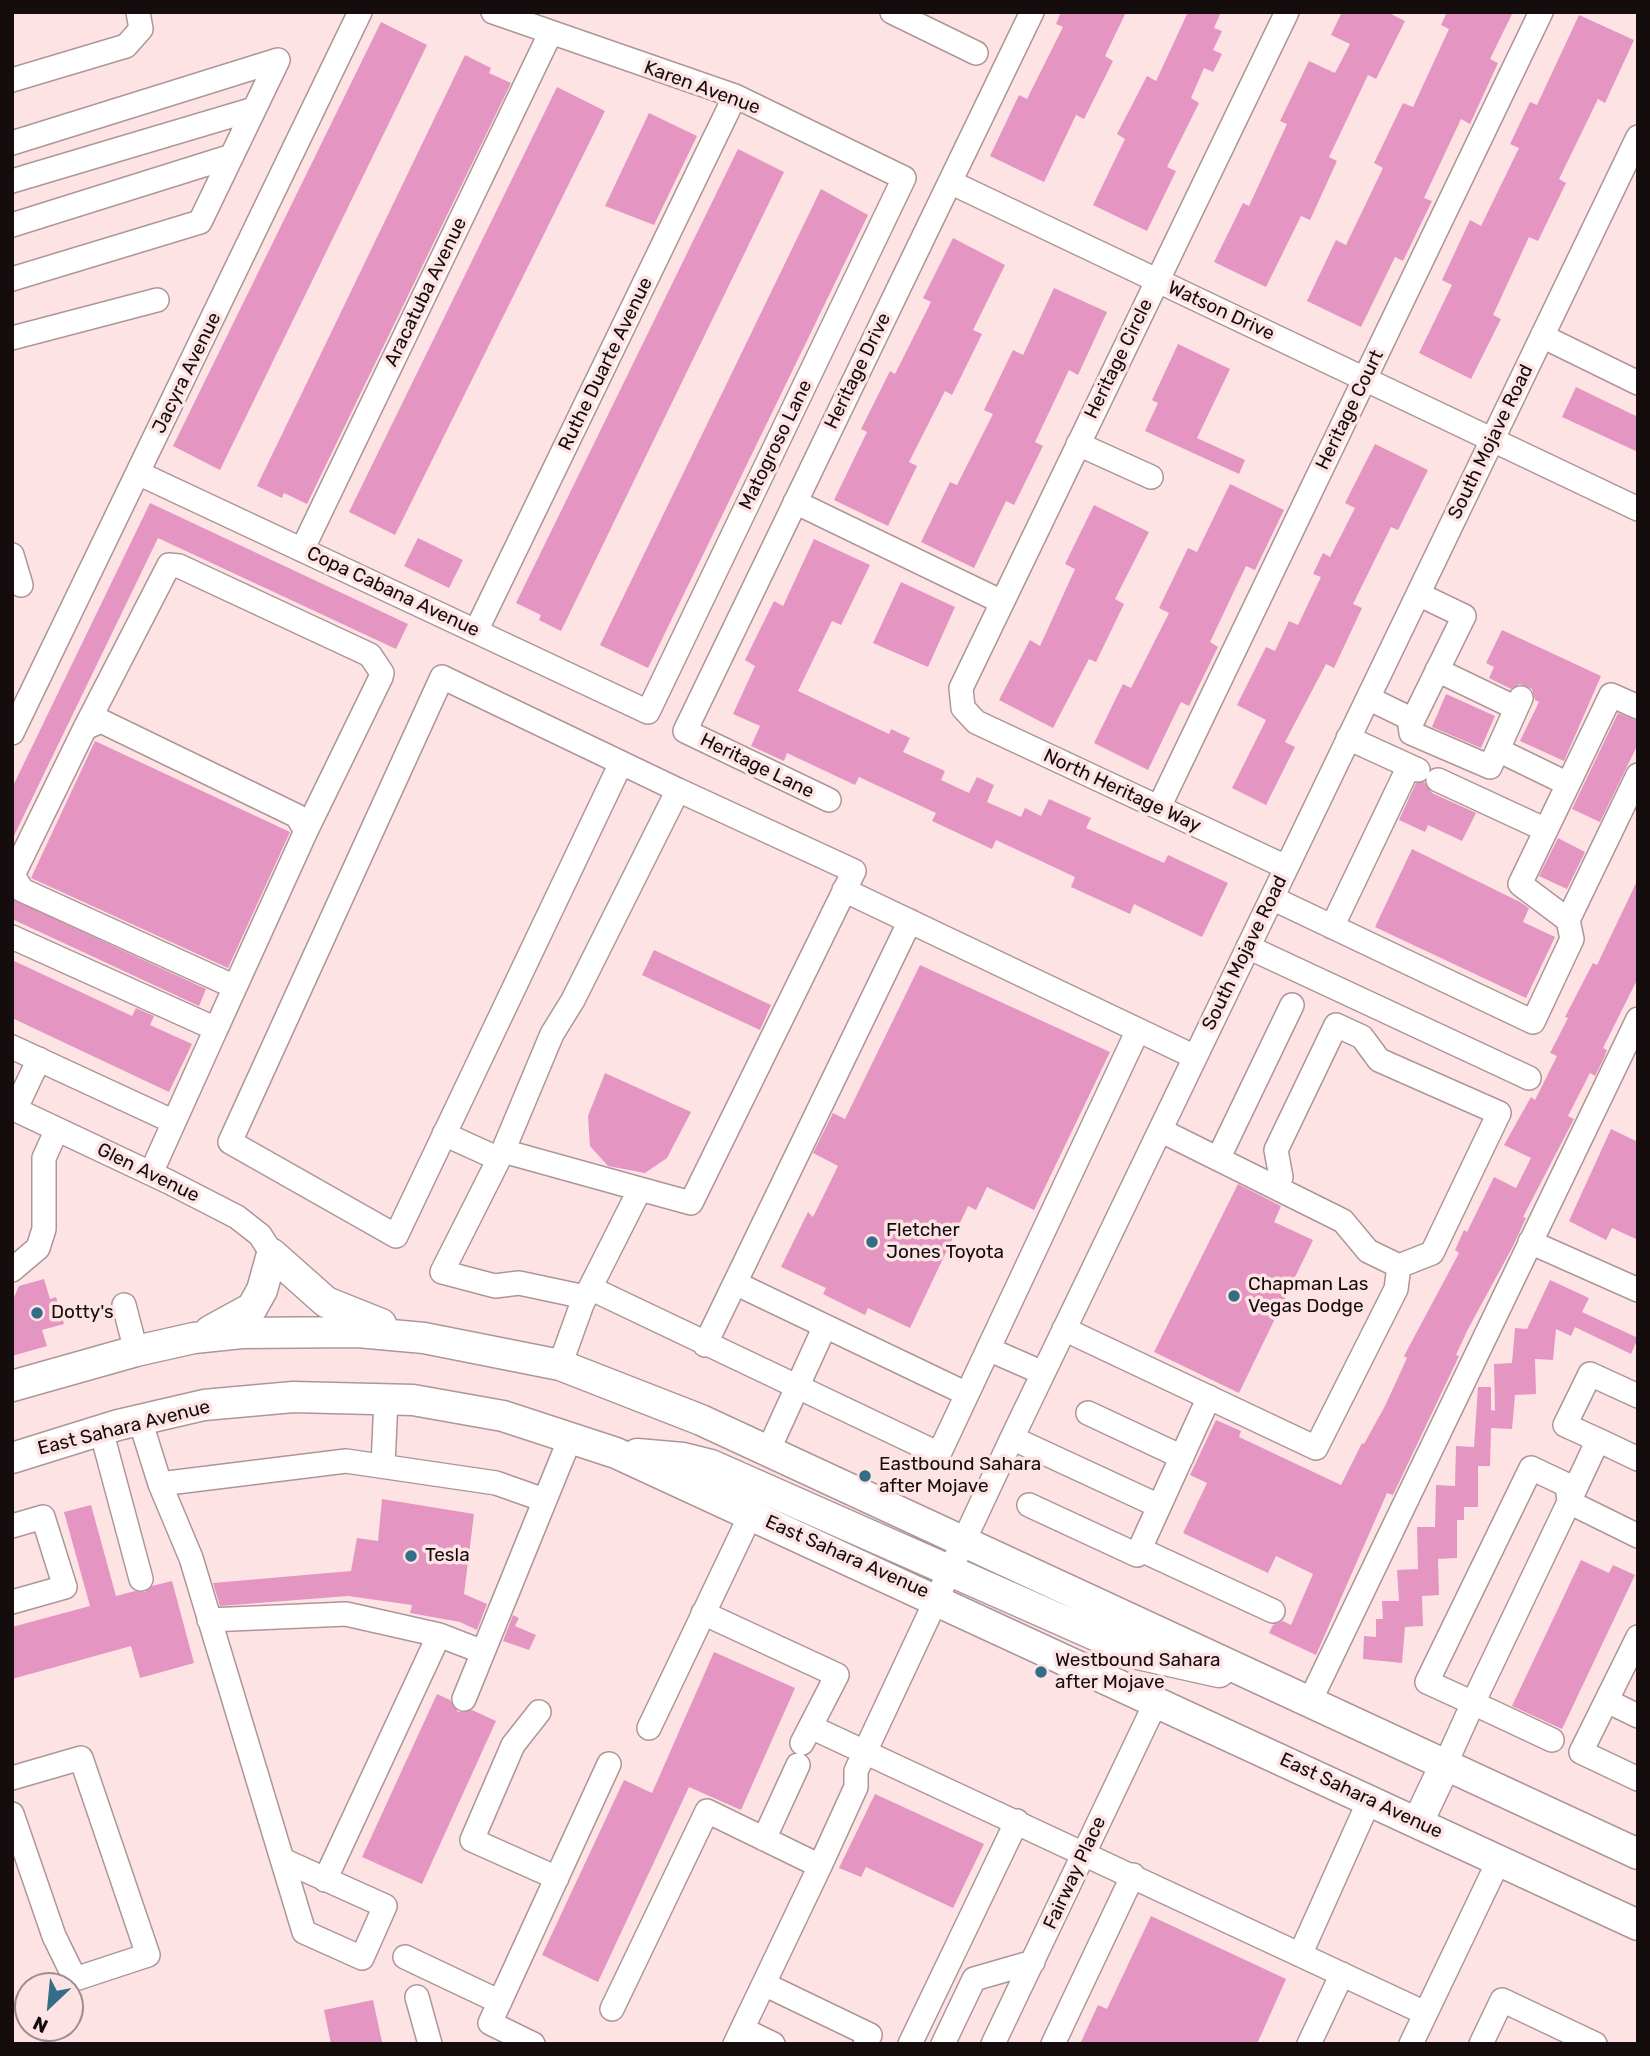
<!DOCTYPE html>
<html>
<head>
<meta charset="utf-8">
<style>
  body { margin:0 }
  #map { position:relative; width:1650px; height:2056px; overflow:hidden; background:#fde3e4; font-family:Rubik,sans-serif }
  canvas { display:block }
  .frame { position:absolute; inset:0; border:14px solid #140c0d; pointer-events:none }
  .north { position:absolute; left:14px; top:1972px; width:70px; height:70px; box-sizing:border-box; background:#fde3e4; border:2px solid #a08d8e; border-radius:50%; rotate:206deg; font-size:19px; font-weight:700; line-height:28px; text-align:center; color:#140c0d }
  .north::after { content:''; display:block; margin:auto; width:24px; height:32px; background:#346d87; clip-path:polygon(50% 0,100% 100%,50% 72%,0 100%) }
</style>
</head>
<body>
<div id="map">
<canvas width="1650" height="2056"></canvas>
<div class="frame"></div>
<div class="north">N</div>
</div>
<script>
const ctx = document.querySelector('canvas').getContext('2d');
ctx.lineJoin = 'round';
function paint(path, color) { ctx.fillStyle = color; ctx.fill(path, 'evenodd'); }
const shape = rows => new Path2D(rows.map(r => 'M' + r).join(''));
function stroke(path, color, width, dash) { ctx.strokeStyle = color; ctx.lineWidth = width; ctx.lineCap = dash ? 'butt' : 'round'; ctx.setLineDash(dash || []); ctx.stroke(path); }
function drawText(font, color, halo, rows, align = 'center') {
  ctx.font = font + ' Rubik,sans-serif'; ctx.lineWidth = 7; ctx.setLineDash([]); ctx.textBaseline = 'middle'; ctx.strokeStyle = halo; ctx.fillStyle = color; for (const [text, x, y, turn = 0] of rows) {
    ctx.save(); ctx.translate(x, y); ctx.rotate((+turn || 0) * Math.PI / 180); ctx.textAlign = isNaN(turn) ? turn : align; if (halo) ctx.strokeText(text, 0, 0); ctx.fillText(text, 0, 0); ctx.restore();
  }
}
const building = shape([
  [1061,12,1126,12,1105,56,1113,61,1084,119,1076,115,1044,182,990,156,1019,95,1027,99,1063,27,1056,24],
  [1188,12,1221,12,1214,28,1222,31,1213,50,1222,54,1213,72,1204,68,1191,98,1199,103,1167,167,1176,171,1147,231,1093,205,1125,139,1117,134,1147,76,1156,81],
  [1342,12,1387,12,1405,21,1376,79,1368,75,1329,157,1337,161,1310,220,1301,216,1266,287,1214,262,1243,203,1249,206,1287,124,1280,121,1309,61,1335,73,1350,44,1331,35],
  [1447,12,1513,12,1490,59,1498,63,1470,124,1461,119,1424,198,1432,201,1403,261,1395,257,1361,327,1307,301,1336,240,1346,245,1383,168,1374,163,1403,103,1413,107,1449,29,1441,25],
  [1579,15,1634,40,1605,103,1598,99,1559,179,1566,183,1538,241,1529,237,1493,315,1501,319,1471,379,1419,353,1452,285,1442,280,1470,220,1481,226,1519,148,1510,144,1530,102,1537,105],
  [381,22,427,45,220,470,173,446],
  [465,55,491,68,489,73,511,83,307,504,284,493,282,498,257,486],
  [557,87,605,111,395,535,349,512],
  [649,113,697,136,654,225,605,206],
  [738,149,784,172,561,631,539,620,541,615,516,603],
  [821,189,868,215,648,668,600,645],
  [953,238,1005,265,973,330,982,334,952,395,945,391,909,462,917,466,888,526,834,500,867,432,861,429,890,371,895,374,931,302,923,298],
  [1054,288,1107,312,1078,375,1069,370,1035,442,1043,446,1014,505,1006,501,974,568,921,542,950,482,957,485,993,414,984,410,1013,350,1023,355],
  [1178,344,1230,369,1197,438,1245,460,1239,474,1145,431,1158,403,1152,400],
  [1576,387,1638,417,1638,452,1562,417],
  [1375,444,1428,470,1398,530,1391,527,1353,604,1362,608,1334,668,1326,664,1285,742,1295,747,1266,805,1232,788,1266,720,1237,705,1266,647,1275,651,1289,621,1298,625,1321,577,1313,574,1323,553,1330,557,1355,508,1345,503],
  [1230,484,1284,510,1255,570,1246,566,1210,642,1218,647,1189,706,1181,702,1148,770,1094,743,1123,684,1131,688,1169,613,1159,608,1188,548,1197,552],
  [150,503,408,624,396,649,158,538,12,840,12,788],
  [1094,505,1149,532,1115,599,1124,604,1096,662,1089,659,1053,728,999,700,1030,640,1040,646,1075,569,1065,564],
  [418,538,463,560,449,588,404,566],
  [814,539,870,565,841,625,832,621,798,691,889,734,891,729,910,738,903,752,945,771,941,780,969,793,977,777,994,785,987,802,1021,817,1025,808,1041,816,1049,799,1091,818,1086,828,1164,863,1168,855,1228,883,1202,937,1134,904,1130,914,1071,887,1075,877,996,840,992,849,932,821,936,813,859,777,855,785,787,753,784,761,751,746,760,726,733,714,755,666,745,660,774,601,783,606],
  [901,582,955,607,928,667,873,643],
  [1502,630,1601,676,1564,761,1520,741,1539,702,1535,700,1532,689,1520,684,1511,689,1489,678,1494,667,1486,663],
  [1446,694,1495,716,1481,748,1432,727],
  [1618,713,1638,721,1638,744,1600,822,1572,809],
  [95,741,290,832,228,968,31,878],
  [1424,782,1432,793,1476,813,1462,841,1428,825,1425,832,1399,820,1416,783],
  [1558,838,1585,852,1567,889,1539,876],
  [1412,849,1520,902,1529,908,1523,922,1555,937,1526,998,1375,927],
  [1638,879,1638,978,1603,1048,1607,1050,1604,1058,1595,1076,1590,1073,1568,1116,1574,1119,1523,1217,1526,1218,1512,1248,1468,1329,1456,1355,1459,1356,1393,1495,1387,1493,1316,1655,1269,1633,1273,1625,1283,1621,1291,1625,1313,1574,1276,1556,1268,1573,1183,1533,1207,1483,1190,1475,1216,1420,1241,1431,1239,1437,1341,1485,1362,1443,1364,1444,1385,1406,1407,1358,1404,1356,1459,1253,1455,1250,1464,1230,1467,1232,1494,1177,1516,1188,1531,1158,1504,1145,1531,1097,1535,1100,1557,1056,1550,1053,1568,1018,1565,1017,1593,963,1597,965],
  [12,899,206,989,199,1006,12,919],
  [654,950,771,1005,760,1030,642,975],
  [12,960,132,1016,136,1008,154,1016,150,1025,192,1044,169,1092,12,1018],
  [920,965,1110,1052,1034,1210,987,1187,976,1210,968,1206,910,1328,868,1308,865,1315,823,1294,826,1288,781,1267,808,1212,813,1217,838,1166,813,1153,833,1113,845,1119],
  [605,1073,691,1112,667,1158,645,1173,608,1166,590,1146,588,1116],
  [1611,1129,1638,1142,1638,1240,1612,1228,1606,1240,1569,1221],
  [1238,1184,1281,1206,1274,1222,1313,1240,1239,1393,1154,1352],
  [44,1279,50,1299,56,1297,64,1324,42,1330,47,1346,12,1356,12,1302,19,1286],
  [1550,1280,1589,1298,1582,1312,1638,1338,1631,1354,1575,1327,1571,1336,1556,1329,1553,1360,1535,1359,1536,1394,1515,1395,1512,1429,1491,1428,1490,1466,1478,1466,1478,1507,1464,1507,1464,1520,1457,1520,1457,1558,1438,1559,1439,1595,1422,1596,1423,1626,1405,1627,1402,1663,1363,1659,1364,1636,1376,1637,1376,1619,1383,1619,1382,1601,1399,1601,1397,1570,1418,1569,1417,1527,1435,1527,1436,1485,1455,1486,1456,1446,1474,1447,1478,1387,1491,1387,1491,1410,1495,1411,1494,1364,1512,1363,1515,1328,1527,1329],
  [382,1499,474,1514,464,1594,487,1604,477,1630,460,1622,410,1613,412,1605,348,1596,220,1606,213,1583,351,1571,357,1538,378,1541],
  [91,1505,116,1596,135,1591,145,1592,152,1586,172,1581,194,1663,140,1678,131,1646,12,1679,12,1627,90,1606,64,1512],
  [1581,1560,1609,1573,1613,1565,1635,1575,1562,1729,1512,1706],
  [513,1615,519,1618,515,1626,536,1635,529,1650,503,1641],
  [714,1652,795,1688,741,1810,689,1787,598,1982,542,1955,624,1780,652,1793],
  [437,1694,450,1700,458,1712,472,1710,496,1721,422,1884,362,1857],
  [875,1794,984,1844,953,1908,866,1867,861,1877,839,1868],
  [1151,1916,1286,1979,1257,2044,1080,2044,1098,2005,1107,2009],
  [373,2000,382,2042,331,2044,324,2010]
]);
const minor = shape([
  [892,12,976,53],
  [12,80,126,46,141,29,138,12],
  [12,143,278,60,200,222,12,279],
  [12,181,254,109],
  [950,182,1638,509],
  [12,225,232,156],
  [1542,336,1638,383],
  [12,338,157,300],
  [1078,444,1151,477],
  [138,473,648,712,904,178,735,96,493,12],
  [795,502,1002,602],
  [302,550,550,34],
  [12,555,21,585],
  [476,631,735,96],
  [1437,670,1516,708],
  [1368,698,1409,718,1411,733,1490,767,1521,698],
  [1410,726,1464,616,1418,594],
  [85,728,169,565,179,566,370,655,382,673,381,677,306,831],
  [12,733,360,12],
  [1348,738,1418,770],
  [1498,750,1568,784],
  [621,763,396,1236,230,1142,442,677,678,790],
  [829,800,685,731,1032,12],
  [1159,807,1541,12],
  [1546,830,1611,695,1638,707],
  [1286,867,976,722,963,708,961,688,1287,12],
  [1272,898,1533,1022,1572,939,1568,920,1520,884,1546,830,1438,780],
  [1568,920,1638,775],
  [1332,927,1409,766],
  [12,937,216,1029,151,1173],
  [1248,947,1529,1078],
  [216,1029,306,831,297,816,101,721,85,728,13,875,22,890,235,987],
  [1138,1030,1195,1057],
  [12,1047,174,1122],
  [12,1108,169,1182,237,1217,260,1235,272,1254],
  [15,1110,39,1059],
  [444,1134,499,1159],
  [503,1151,442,1272,495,1286,519,1283,585,1297],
  [1218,1159,1292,1005],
  [1277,1188,1281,1177,1276,1150,1336,1025,1362,1037,1379,1060,1499,1113,1432,1253,1399,1266],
  [1530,1242,1638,1290],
  [12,1270,38,1248,44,1229,44,1158,57,1129],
  [735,1283,967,1394],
  [590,1288,939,1454,1138,1030,844,890],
  [124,1305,136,1351],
  [1064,1329,1316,1448,1396,1289,1399,1266,1368,1251,1343,1221,1160,1130],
  [705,1345,910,921],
  [988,1349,1043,1373],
  [560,1365,582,1304,640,1189,503,1151,552,1034,573,1000,678,790,854,871,691,1203,640,1189],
  [1088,1413,1182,1457],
  [140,1420,160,1484,191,1558,304,1932,362,1958,385,1906,285,1861],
  [101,1430,141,1579],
  [1012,1438,1159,1506],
  [1598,1440,1565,1425,1590,1374,1638,1396],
  [768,1451,825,1326],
  [383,1466,386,1399],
  [160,1484,346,1461,496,1483,544,1500],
  [1569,1502,1567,1485,1531,1468,1427,1682,1473,1703,1569,1502,1638,1536],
  [1569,1502,1598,1440,1638,1459],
  [1029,1505,1137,1555,1209,1397],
  [12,1526,43,1517,65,1587,12,1602],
  [1139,1549,1273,1611],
  [703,1613,837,1675,802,1743],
  [209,1620,346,1614,439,1635],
  [1638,1637,1581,1752,1638,1779],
  [464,1699,571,1436],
  [1607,1701,1638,1716],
  [1309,1703,1638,1019],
  [539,1712,513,1745,472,1840,557,1878],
  [811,1727,1425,2013],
  [649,1728,751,1514],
  [1445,1765,1473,1703,1552,1740],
  [12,1778,81,1758,148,1955,75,1979,54,1936,12,1814],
  [764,1839,798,1765],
  [820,1866,856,1787,856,1771,1012,1438,1638,137],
  [325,1880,439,1635,483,1652],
  [1300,1955,1369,1801],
  [405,1957,500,2002],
  [764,1984,870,2035,865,2044],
  [417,1997,430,2044],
  [612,2009,707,1811,820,1866,735,2044],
  [742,2029,773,2044],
  [533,2044,490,2023,609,1764],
  [910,2044,1017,1821],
  [943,2044,974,1979,1033,1962],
  [993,2044,1156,1702],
  [1053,2044,1133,1875],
  [1309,2044,1342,1974],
  [1411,2044,1499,1860],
  [1481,2044,1502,2000,1595,2044]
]);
const major = shape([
  [210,1331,252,1308,262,1290,272,1254,326,1302,381,1324],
  [12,1386,136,1351,194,1338,242,1333,358,1332,424,1338,560,1365,701,1420,1638,1854],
  [637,1454,683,1458,711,1465,1138,1654,1219,1672],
  [12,1458,118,1425,204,1405,293,1397,413,1400,503,1416,616,1453,1638,1925],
  [1418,1822,1445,1765]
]);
const markers = [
  [872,1242,7,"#346d87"],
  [1234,1296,7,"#346d87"],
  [37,1313,7,"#346d87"],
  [865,1476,7,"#346d87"],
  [411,1556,7,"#346d87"],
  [1041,1672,7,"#346d87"]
];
const streetNames = [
  ["Karen Avenue",702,88,20],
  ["Aracatuba Avenue",426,292,-64],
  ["Watson Drive",1221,311,25],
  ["Heritage Circle",1119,359,-64],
  ["Ruthe Duarte Avenue",606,364,-64],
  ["Heritage Drive",858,371,-64],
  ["Jacyra Avenue",187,373,-64],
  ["Heritage Court",1350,410,-64],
  ["South Mojave Road",1491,442,-64],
  ["Matogroso Lane",776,445,-64],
  ["Copa Cabana Avenue",393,592,25],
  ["Heritage Lane",757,766,26],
  ["North Heritage Way",1122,791,25],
  ["South Mojave Road",1245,953,-64],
  ["Glen Avenue",148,1173,26],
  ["East Sahara Avenue",124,1428,-14],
  ["East Sahara Avenue",847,1557,24],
  ["East Sahara Avenue",1361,1796,25],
  ["Fairway Place",1075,1873,-65]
];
const poiNames = [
  ["Fletcher",886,1231],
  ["Jones Toyota",886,1253],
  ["Chapman Las",1248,1285],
  ["Vegas Dodge",1248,1307],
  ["Dotty's",51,1313],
  ["Eastbound Sahara",879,1465],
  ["after Mojave",879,1487],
  ["Tesla",425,1556],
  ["Westbound Sahara",1055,1661],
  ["after Mojave",1055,1683]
];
paint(building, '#e495c1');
stroke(minor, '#ae9698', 26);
stroke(major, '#ae9698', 33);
stroke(minor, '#fff', 23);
stroke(major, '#fff', 30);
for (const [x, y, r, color] of markers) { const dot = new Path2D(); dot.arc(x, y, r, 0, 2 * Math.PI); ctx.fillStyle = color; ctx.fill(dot); stroke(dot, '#fde3e4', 2.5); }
drawText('19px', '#140c0d', '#fde3e4', streetNames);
drawText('19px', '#140c0d', '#fde3e4', poiNames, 'left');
</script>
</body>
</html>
